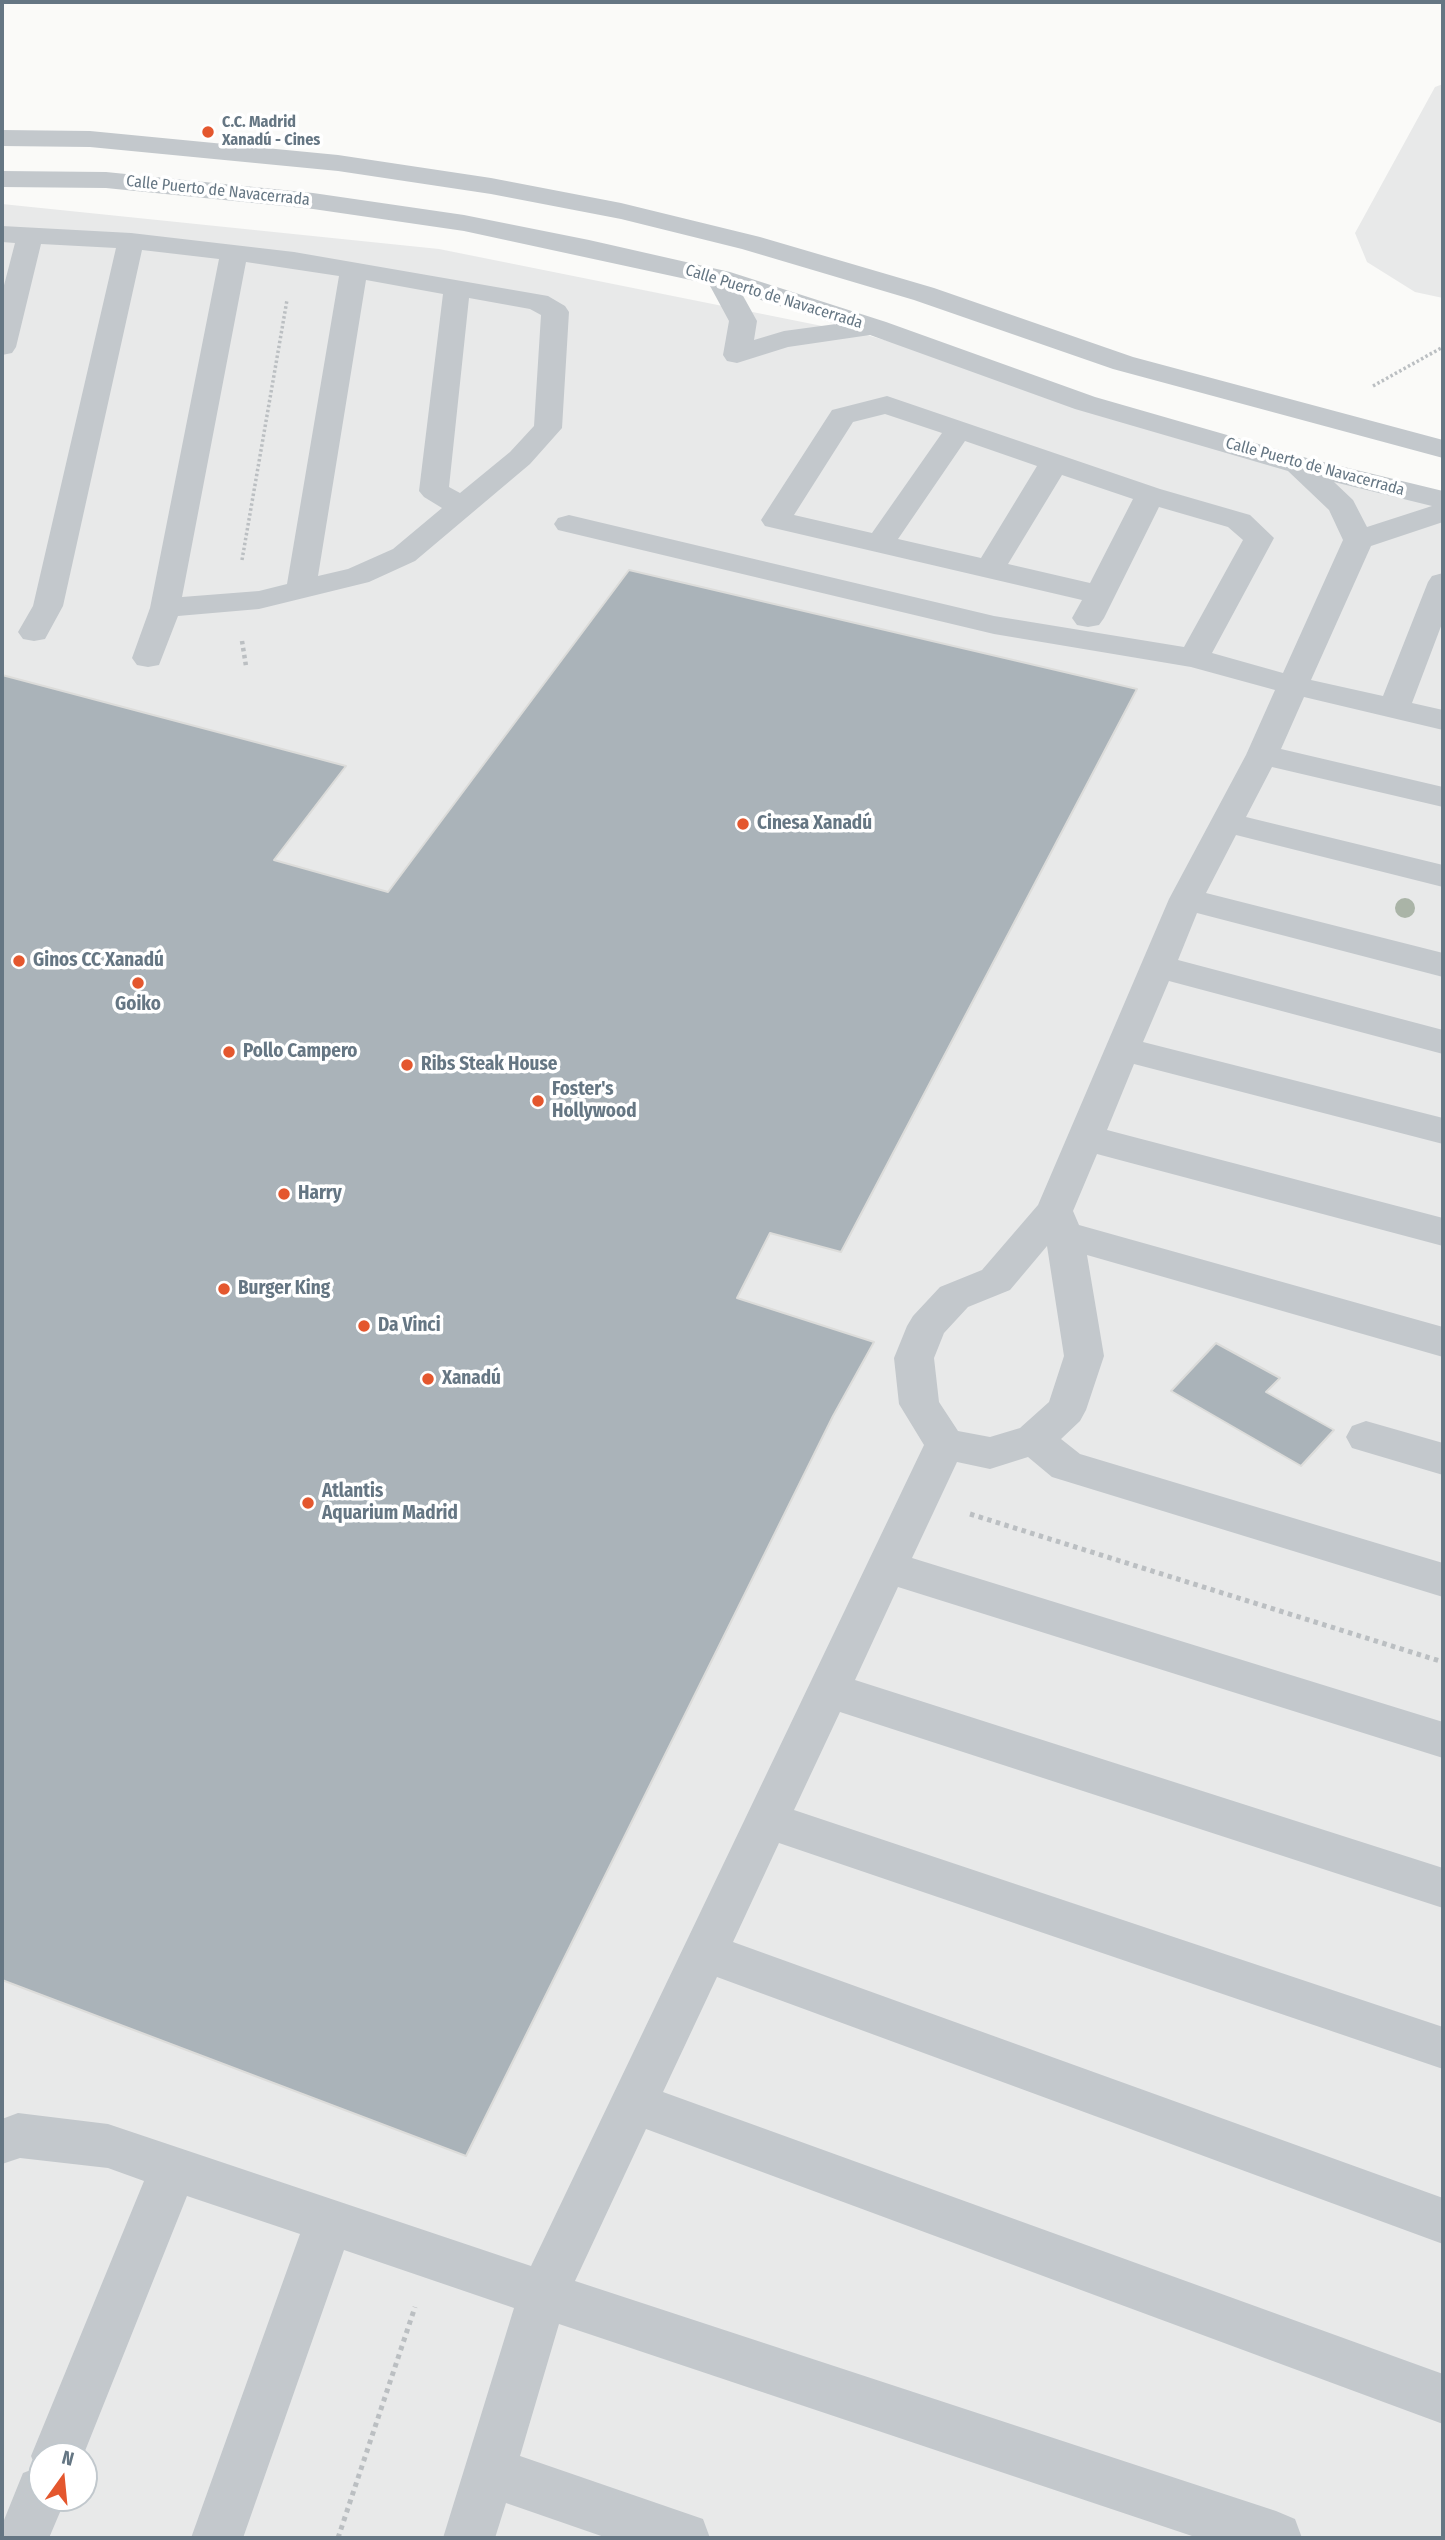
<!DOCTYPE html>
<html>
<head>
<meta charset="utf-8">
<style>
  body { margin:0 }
  #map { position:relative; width:1445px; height:2540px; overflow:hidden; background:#fafaf8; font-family:"Fira Sans Condensed",sans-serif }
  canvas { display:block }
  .frame { position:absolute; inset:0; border:4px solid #657683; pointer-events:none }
  .north { position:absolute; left:28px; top:2442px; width:70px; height:70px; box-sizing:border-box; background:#fff; border:2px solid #c1c8cd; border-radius:50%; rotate:15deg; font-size:19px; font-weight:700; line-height:28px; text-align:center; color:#657683 }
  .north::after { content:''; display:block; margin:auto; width:24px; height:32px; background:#e4572e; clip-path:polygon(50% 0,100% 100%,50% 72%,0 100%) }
</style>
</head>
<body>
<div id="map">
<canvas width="1445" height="2540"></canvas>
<div class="frame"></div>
<div class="north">N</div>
</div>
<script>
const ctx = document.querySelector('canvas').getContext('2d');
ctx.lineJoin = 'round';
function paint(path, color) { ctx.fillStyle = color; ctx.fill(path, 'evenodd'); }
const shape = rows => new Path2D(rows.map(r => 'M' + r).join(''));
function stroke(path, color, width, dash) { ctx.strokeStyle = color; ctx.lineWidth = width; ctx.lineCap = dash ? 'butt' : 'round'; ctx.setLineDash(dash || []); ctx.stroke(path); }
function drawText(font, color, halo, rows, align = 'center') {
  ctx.font = font + ' "Fira Sans Condensed",sans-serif'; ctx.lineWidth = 7; ctx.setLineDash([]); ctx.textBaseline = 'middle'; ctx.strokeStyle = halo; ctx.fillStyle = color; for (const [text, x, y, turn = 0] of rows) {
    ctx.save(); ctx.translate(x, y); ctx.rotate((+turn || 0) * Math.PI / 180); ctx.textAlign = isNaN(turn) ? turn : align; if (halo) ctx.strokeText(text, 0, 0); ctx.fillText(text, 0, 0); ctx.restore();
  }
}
const built = shape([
  [1443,84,1443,298,1415,292,1367,262,1355,233,1435,87],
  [2,204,439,249,867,335,1443,500,1443,2538,2,2538],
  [42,2456,84,2456,84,2498,42,2498]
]);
const building = shape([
  [629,570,1137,689,841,1252,770,1233,737,1298,874,1342,833,1416,466,2156,2,1980,2,675,346,766,274,860,388,892,629,570],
  [1216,1343,1280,1378,1266,1392,1334,1430,1301,1466,1171,1391,1216,1343]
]);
const pathFar2 = shape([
  [1373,386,1443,347],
  [242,560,287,300]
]);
const pathFar1 = shape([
  [242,641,246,666]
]);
const path = shape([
  [970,1514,1443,1662],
  [338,2538,415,2307]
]);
const minor = shape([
  [2,130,90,131,338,155,491,178,621,203,760,237,934,288,1133,357,1443,440,1443,458,1113,369,914,300,742,249,621,219,491,194,338,171,90,147,2,146,2,130],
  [2,171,106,172,313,193,464,215,589,240,730,272,886,322,1095,397,1307,458,1443,491,1443,522,1371,546,1311,680,1383,696,1428,582,1432,576,1443,573,1443,621,1412,703,1443,710,1443,730,1304,697,1281,749,1443,787,1443,807,1272,767,1246,817,1443,865,1443,887,1236,835,1206,893,1443,953,1443,977,1197,913,1178,960,1443,1030,1443,1054,1169,981,1143,1042,1443,1118,1443,1144,1134,1064,1107,1130,1443,1218,1443,1246,1097,1154,1073,1211,1079,1225,1443,1327,1443,1357,1087,1255,1104,1356,1086,1410,1080,1421,1061,1439,1080,1454,1443,1563,1443,1597,1052,1477,1028,1457,990,1469,957,1462,912,1558,1443,1722,1443,1758,898,1587,855,1680,1443,1868,1443,1908,840,1712,794,1810,1443,2027,1443,2069,779,1843,733,1942,1443,2198,1443,2244,717,1977,663,2092,1443,2374,1443,2424,646,2129,575,2281,1276,2511,1295,2519,1302,2538,1198,2538,559,2324,520,2456,703,2519,710,2538,607,2538,506,2503,495,2538,443,2538,514,2308,344,2250,243,2538,191,2538,300,2234,187,2196,83,2456,42,2456,42,2498,66,2498,49,2538,2,2538,2,2525,23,2473,36,2468,31,2456,144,2181,108,2168,20,2158,2,2164,2,2119,18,2113,108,2124,531,2266,924,1445,899,1404,894,1358,907,1326,913,1316,940,1287,982,1270,1038,1205,1169,899,1246,755,1275,690,1191,667,994,634,558,530,554,524,558,518,569,515,994,616,1184,647,1243,540,1228,527,1159,507,1104,618,1099,625,1088,627,1077,625,1072,618,1082,600,765,526,761,520,832,410,887,396,1160,489,1250,515,1274,538,1212,653,1283,673,1343,540,1329,510,1288,471,1075,409,870,335,788,347,737,363,727,361,723,355,729,321,709,284,464,231,313,209,106,188,2,187,2,171],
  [742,294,836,324,784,331,754,340,757,321,742,294],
  [885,414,942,433,872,533,794,515,853,422,885,414],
  [965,441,1037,466,981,558,898,539,965,441],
  [1062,475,1133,499,1090,583,1008,564,1062,475],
  [1334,482,1432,506,1367,527,1353,500,1334,482],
  [1047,1246,1064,1356,1049,1402,1020,1428,990,1437,958,1431,939,1402,934,1358,944,1333,968,1307,1010,1290,1047,1246],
  [2,226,131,233,294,252,548,296,565,306,569,312,562,428,530,464,415,561,369,582,259,609,178,616,159,665,148,667,137,665,132,658,150,608,219,259,142,250,63,606,45,639,34,641,23,639,18,632,33,606,116,248,41,244,16,347,12,353,2,355,2,293,15,243,2,242,2,226],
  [246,262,339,276,287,584,259,591,182,597,246,262],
  [366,280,443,294,419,491,424,497,442,508,393,549,348,569,318,576,366,280],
  [469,298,530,309,541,315,534,426,510,452,460,493,449,487,469,298],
  [1366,1421,1443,1443,1443,1475,1352,1448,1346,1437,1352,1426,1366,1421]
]);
const trees = [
  [1405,908]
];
const markers = [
  [208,132,7,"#e4572e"],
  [743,824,7,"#e4572e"],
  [19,961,7,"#e4572e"],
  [138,983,7,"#e4572e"],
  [229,1052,7,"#e4572e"],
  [407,1065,7,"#e4572e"],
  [538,1101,7,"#e4572e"],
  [284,1194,7,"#e4572e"],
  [224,1289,7,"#e4572e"],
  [364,1326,7,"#e4572e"],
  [428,1379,7,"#e4572e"],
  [308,1503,7,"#e4572e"]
];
const farPoinames = [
  ["C.C. Madrid",222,123],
  ["Xanadú - Cines",222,141]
];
const farStreetnames = [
  ["Calle Puerto de Navacerrada",218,191,6],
  ["Calle Puerto de Navacerrada",774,297,17],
  ["Calle Puerto de Navacerrada",1315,467,15]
];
const poiNames = [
  ["Cinesa Xanadú",757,824],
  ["Ginos CC Xanadú",33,961],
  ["Goiko",138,1005,"center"],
  ["Pollo Campero",243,1052],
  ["Ribs Steak House",421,1065],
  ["Foster's",552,1090],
  ["Hollywood",552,1112],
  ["Harry",298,1194],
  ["Burger King",238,1289],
  ["Da Vinci",378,1326],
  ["Xanadú",442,1379],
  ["Atlantis",322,1492],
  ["Aquarium Madrid",322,1514]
];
paint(built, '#e8e9e9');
paint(building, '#aab3b9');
stroke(building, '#dcdcda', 2);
stroke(pathFar2, '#bbbfc2', 3.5, [2.5, 2.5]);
stroke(pathFar1, '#bbbfc2', 4.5, [3.5, 3.5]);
stroke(path, '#bbbfc2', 5, [4.5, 4.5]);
paint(minor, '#c3c8cc');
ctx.fillStyle = '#aab4a7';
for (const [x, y] of trees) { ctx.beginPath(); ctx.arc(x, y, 10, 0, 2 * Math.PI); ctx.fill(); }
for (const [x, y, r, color] of markers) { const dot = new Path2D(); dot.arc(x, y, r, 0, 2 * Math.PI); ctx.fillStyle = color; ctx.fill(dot); stroke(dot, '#fff', 2.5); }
drawText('bold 16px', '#657683', '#fff', farPoinames, 'left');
drawText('16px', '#657683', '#fff', farStreetnames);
drawText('bold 19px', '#657683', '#fff', poiNames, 'left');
</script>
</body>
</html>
